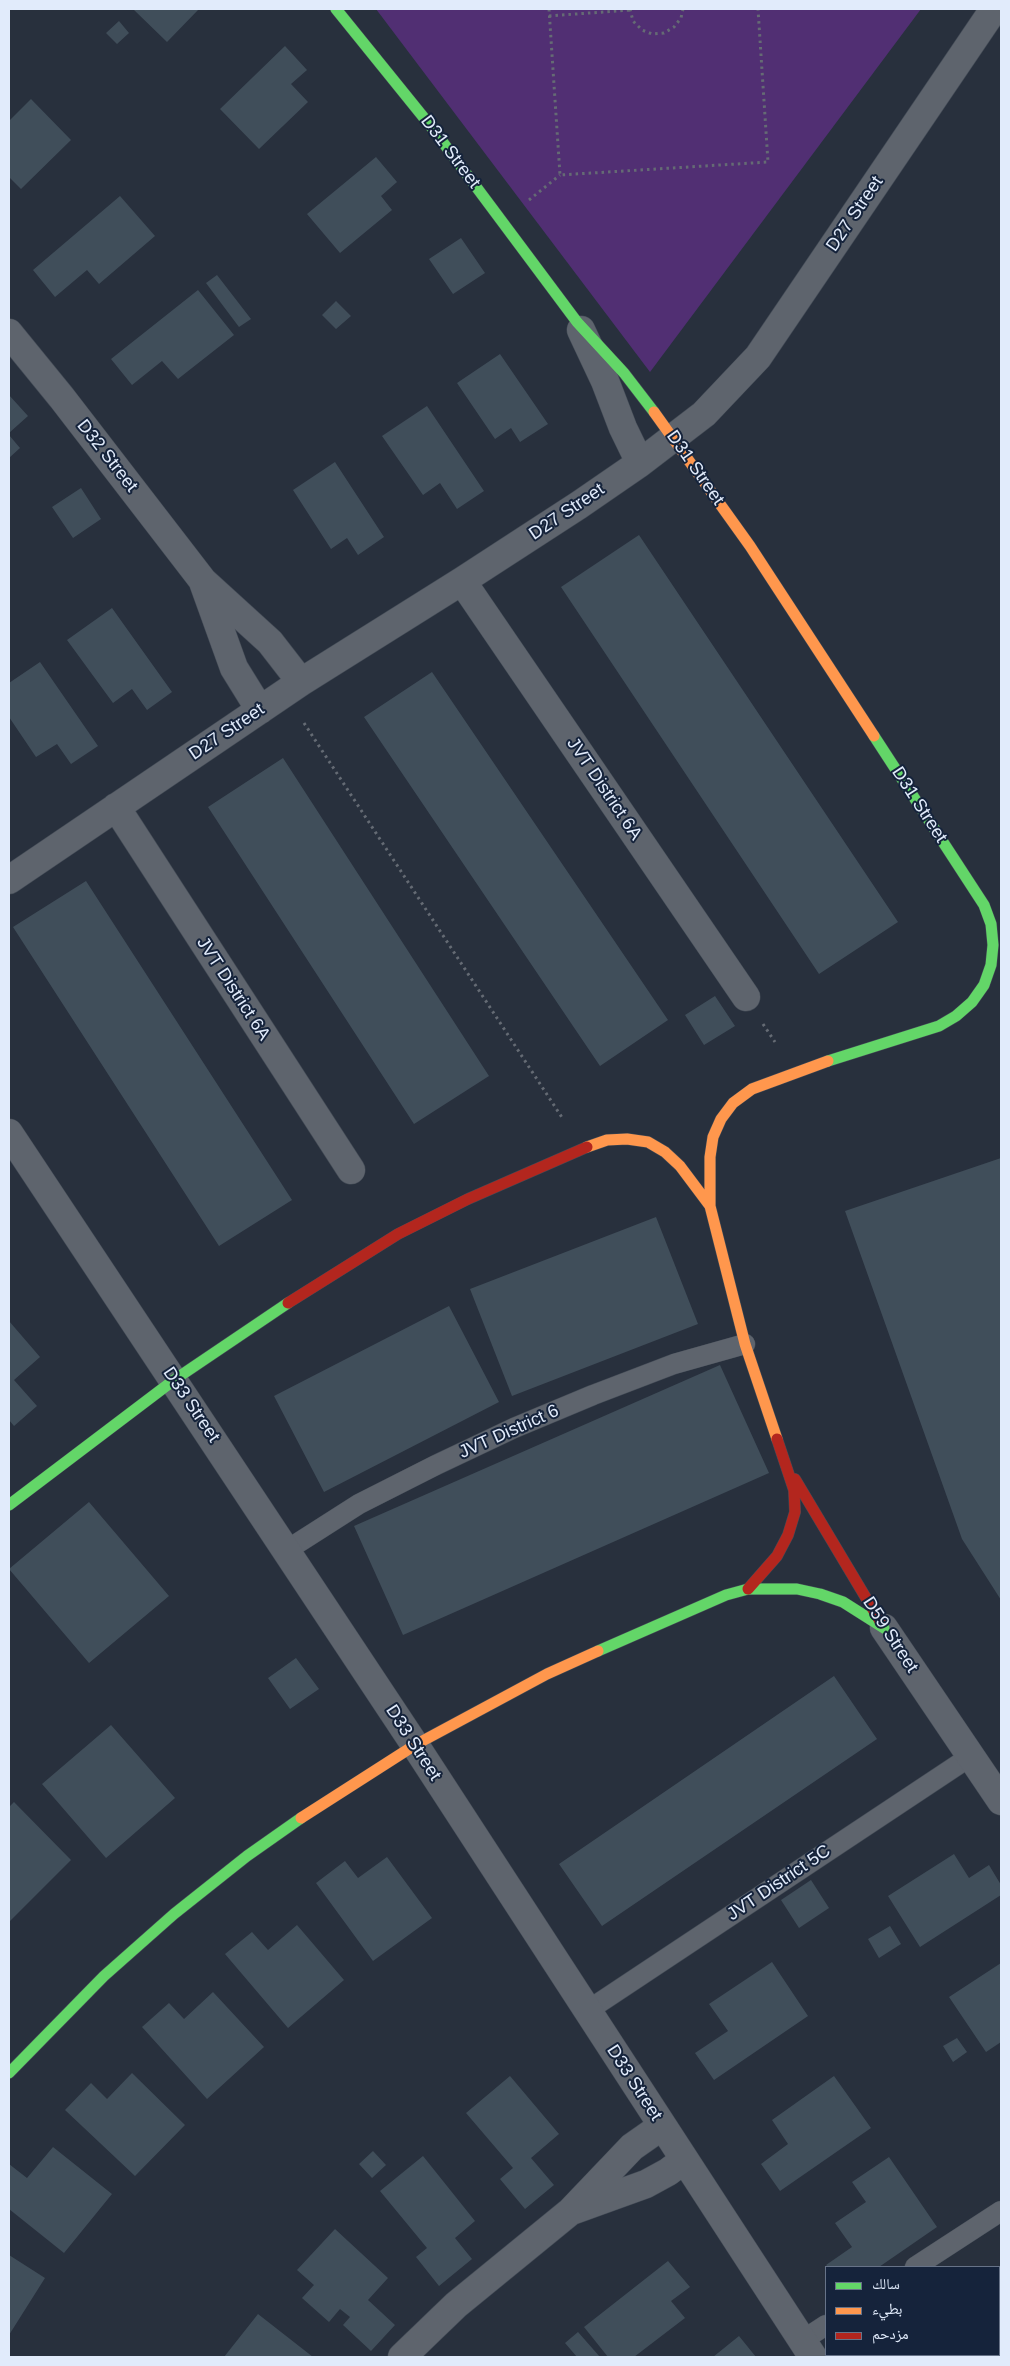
<!DOCTYPE html>
<html>
<head>
<meta charset="utf-8">
<style>
  body { margin:0 }
  #map { position:relative; width:1010px; height:2366px; overflow:hidden; background:#28303d; font-family:Helvetica,"Noto Naskh Arabic",sans-serif }
  canvas { display:block }
  .frame { position:absolute; inset:0; border:10px solid #e1ebfb; pointer-events:none }
  .legend { position:absolute; left:825px; top:2266px; width:175px; height:90px; box-sizing:border-box; background:#15233b; border:1px solid #677388; margin:0; padding:6px 9px; list-style:none; font-size:15px; color:#e1ebfb }
  .legend li { display:flex; align-items:center; gap:10px; height:25px }
  .legend b { width:25px; border:1px solid #677388 }
</style>
</head>
<body>
<div id="map">
<canvas width="1010" height="2366"></canvas>
<div class="frame"></div>
<ul class="legend">
<li><b style="height:6px;background:#63d668"></b>سالك</li>
<li><b style="height:6px;background:#ff974d"></b>بطيء</li>
<li><b style="height:6px;background:#b3261e"></b>مزدحم</li>
</ul>
</div>
<script>
const ctx = document.querySelector('canvas').getContext('2d');
ctx.lineJoin = 'round';
function paint(path, color) { ctx.fillStyle = color; ctx.fill(path, 'evenodd'); }
const shape = rows => new Path2D(rows.map(r => 'M' + r).join(''));
function stroke(path, color, width, dash) { ctx.strokeStyle = color; ctx.lineWidth = width; ctx.lineCap = dash ? 'butt' : 'round'; ctx.setLineDash(dash || []); ctx.stroke(path); }
function drawText(font, color, halo, rows, align = 'center') {
  ctx.font = font + ' Helvetica,sans-serif'; ctx.lineWidth = 4; ctx.setLineDash([]); ctx.textBaseline = 'middle'; ctx.strokeStyle = halo; ctx.fillStyle = color; for (const [text, x, y, turn = 0] of rows) {
    ctx.save(); ctx.translate(x, y); ctx.rotate((+turn || 0) * Math.PI / 180); ctx.textAlign = isNaN(turn) ? turn : align; if (halo) ctx.strokeText(text, 0, 0); ctx.fillText(text, 0, 0); ctx.restore();
  }
}
const green = shape([
  [376,9,921,9,650,372]
]);
const building = shape([
  [133,9,199,9,167,42],
  [119,21,129,33,117,44,106,33],
  [285,46,307,70,291,84,308,102,259,149,220,109],
  [31,99,71,140,21,189,9,177,9,121],
  [376,157,397,182,381,196,392,210,340,253,307,214],
  [120,196,155,236,99,284,87,270,55,297,33,270],
  [461,238,485,273,453,294,429,259],
  [217,275,251,319,239,327,206,283],
  [198,290,234,335,178,379,162,361,132,385,111,359],
  [336,301,351,316,336,329,322,315],
  [500,354,548,424,520,442,511,428,495,439,457,383],
  [9,395,28,416,9,433],
  [427,406,484,491,457,509,440,483,423,495,382,436],
  [9,435,20,448,9,458],
  [335,462,384,537,358,555,347,538,331,549,293,490],
  [81,488,101,519,73,538,52,507],
  [639,535,898,922,819,974,561,587],
  [112,608,172,692,147,710,132,689,113,703,67,640],
  [40,662,98,746,71,764,57,744,36,757,9,717,9,683],
  [432,672,668,1020,600,1066,364,717],
  [283,758,489,1076,414,1124,208,807],
  [86,881,292,1200,219,1246,13,927],
  [715,996,735,1026,704,1045,685,1015],
  [1001,1158,1001,1600,962,1539,845,1211],
  [656,1217,698,1324,512,1396,470,1289],
  [449,1306,499,1402,324,1492,274,1396],
  [9,1321,40,1357,14,1380,37,1406,14,1426,9,1420],
  [720,1365,769,1473,403,1635,354,1526],
  [89,1502,169,1596,89,1663,9,1569],
  [296,1658,319,1689,290,1709,268,1678],
  [834,1676,877,1739,602,1926,559,1864],
  [111,1725,175,1798,106,1858,42,1784],
  [14,1802,71,1860,9,1922,9,1807],
  [954,1854,969,1878,989,1865,1001,1885,1001,1895,920,1947,888,1896],
  [387,1857,432,1918,373,1961,316,1883,345,1861,358,1878],
  [811,1880,829,1908,799,1928,781,1900],
  [297,1925,344,1980,288,2028,225,1954,252,1932,268,1950],
  [890,1926,901,1944,879,1958,868,1939],
  [772,1962,808,2016,714,2080,695,2053,728,2031,709,2004],
  [1001,1963,1001,2042,986,2052,949,1997],
  [213,1992,264,2047,207,2099,142,2027,169,2003,184,2019],
  [957,2038,967,2052,953,2062,943,2046],
  [132,2073,185,2125,135,2176,65,2110,91,2083,107,2099],
  [510,2076,559,2134,531,2158,554,2185,525,2209,500,2179,513,2168,466,2113],
  [834,2076,871,2128,780,2191,761,2164,788,2144,772,2120],
  [53,2147,112,2194,64,2253,9,2209,9,2164,27,2178],
  [373,2151,386,2165,372,2178,359,2164],
  [423,2156,475,2221,455,2238,472,2259,439,2286,416,2257,427,2248,380,2191],
  [889,2157,937,2227,879,2267,828,2267,826,2265,852,2247,835,2223,866,2202,852,2182],
  [335,2229,388,2278,368,2300,395,2325,371,2351,343,2325,350,2317,340,2309,329,2322,302,2298,314,2285,297,2270],
  [9,2255,45,2278,9,2335],
  [668,2261,690,2287,671,2301,685,2318,634,2357,608,2357,584,2327],
  [1001,2271,1001,2357,895,2357,893,2355,999,2355,999,2272],
  [258,2314,313,2357,224,2357],
  [578,2332,600,2357,577,2357,565,2343],
  [739,2336,756,2357,713,2357]
]);
const path = shape([
  [549,9,560,175,768,162,758,9],
  [630,9,633,21,642,30,652,34,664,33,674,27,681,18,683,9],
  [549,16,630,10],
  [529,200,560,175],
  [304,723,563,1119],
  [763,1024,775,1042]
]);
const lane = shape([
  [287,1550,359,1504,436,1465,514,1428,593,1395,674,1364,745,1344],
  [587,2011,971,1756],
  [915,2267,1001,2211],
  [803,2340,826,2325]
]);
const street = shape([
  [581,330,605,381,623,428,640,463],
  [9,333,62,398,203,581,270,642,301,682],
  [462,581,746,997],
  [203,582,234,668,260,710],
  [116,807,351,1170],
  [9,880,301,682,462,581,579,505,640,463,704,414,758,357,994,9],
  [9,1133,415,1745,813,2357],
  [884,1628,1001,1801],
  [574,2210,646,2184,668,2172,684,2160],
  [402,2357,456,2305,571,2211,632,2147,662,2126]
]);
const fast = shape([
  [336,9,433,129,577,322,624,373,654,412],
  [828,1061,939,1026,956,1016,972,1002,984,985,991,965,993,945,991,924,984,905,874,736],
  [9,1505,174,1380,288,1303],
  [598,1651,726,1595,748,1589,797,1589,820,1594,843,1602,884,1628],
  [9,2073,104,1976,174,1914,247,1856,301,1818]
]);
const slow = shape([
  [654,412,750,546,874,736],
  [587,1147,607,1140,627,1139,648,1142,665,1152,680,1166,710,1206,745,1344,777,1439],
  [710,1206,710,1157,713,1137,721,1119,733,1103,752,1089,828,1061],
  [301,1818,415,1745,547,1674,598,1651]
]);
const jam = shape([
  [288,1303,398,1234,468,1199,587,1147],
  [795,1479,881,1623],
  [748,1589,777,1556,788,1535,795,1512,794,1490,777,1439]
]);
const streetNames = [
  ["D31 Street",450,152,53],
  ["D27 Street",855,214,-56],
  ["D32 Street",107,456,52],
  ["D31 Street",695,468,55],
  ["D27 Street",567,512,-34],
  ["D27 Street",227,732,-34],
  ["JVT District 6A",604,789,56],
  ["D31 Street",919,805,57],
  ["JVT District 6A",233,989,57],
  ["D33 Street",191,1405,56],
  ["JVT District 6",509,1432,-24],
  ["D59 Street",890,1635,57],
  ["D33 Street",413,1743,57],
  ["JVT District 5C",779,1883,-34],
  ["D33 Street",634,2083,57]
];
paint(green, '#512f73');
paint(building, '#404e5a');
stroke(lane, '#434b56', 21);
stroke(street, '#434b56', 29);
stroke(fast, '#434b56', 12);
stroke(slow, '#434b56', 12);
stroke(jam, '#434b56', 12);
stroke(path, '#656b74', 3, [2.5, 4]);
stroke(lane, '#5e646d', 20);
stroke(street, '#5e646d', 28);
stroke(fast, '#63d668', 11);
stroke(slow, '#ff974d', 11);
stroke(jam, '#b3261e', 11);
drawText('18px', '#e1ebfb', '#15233b', streetNames);
</script>
</body>
</html>
